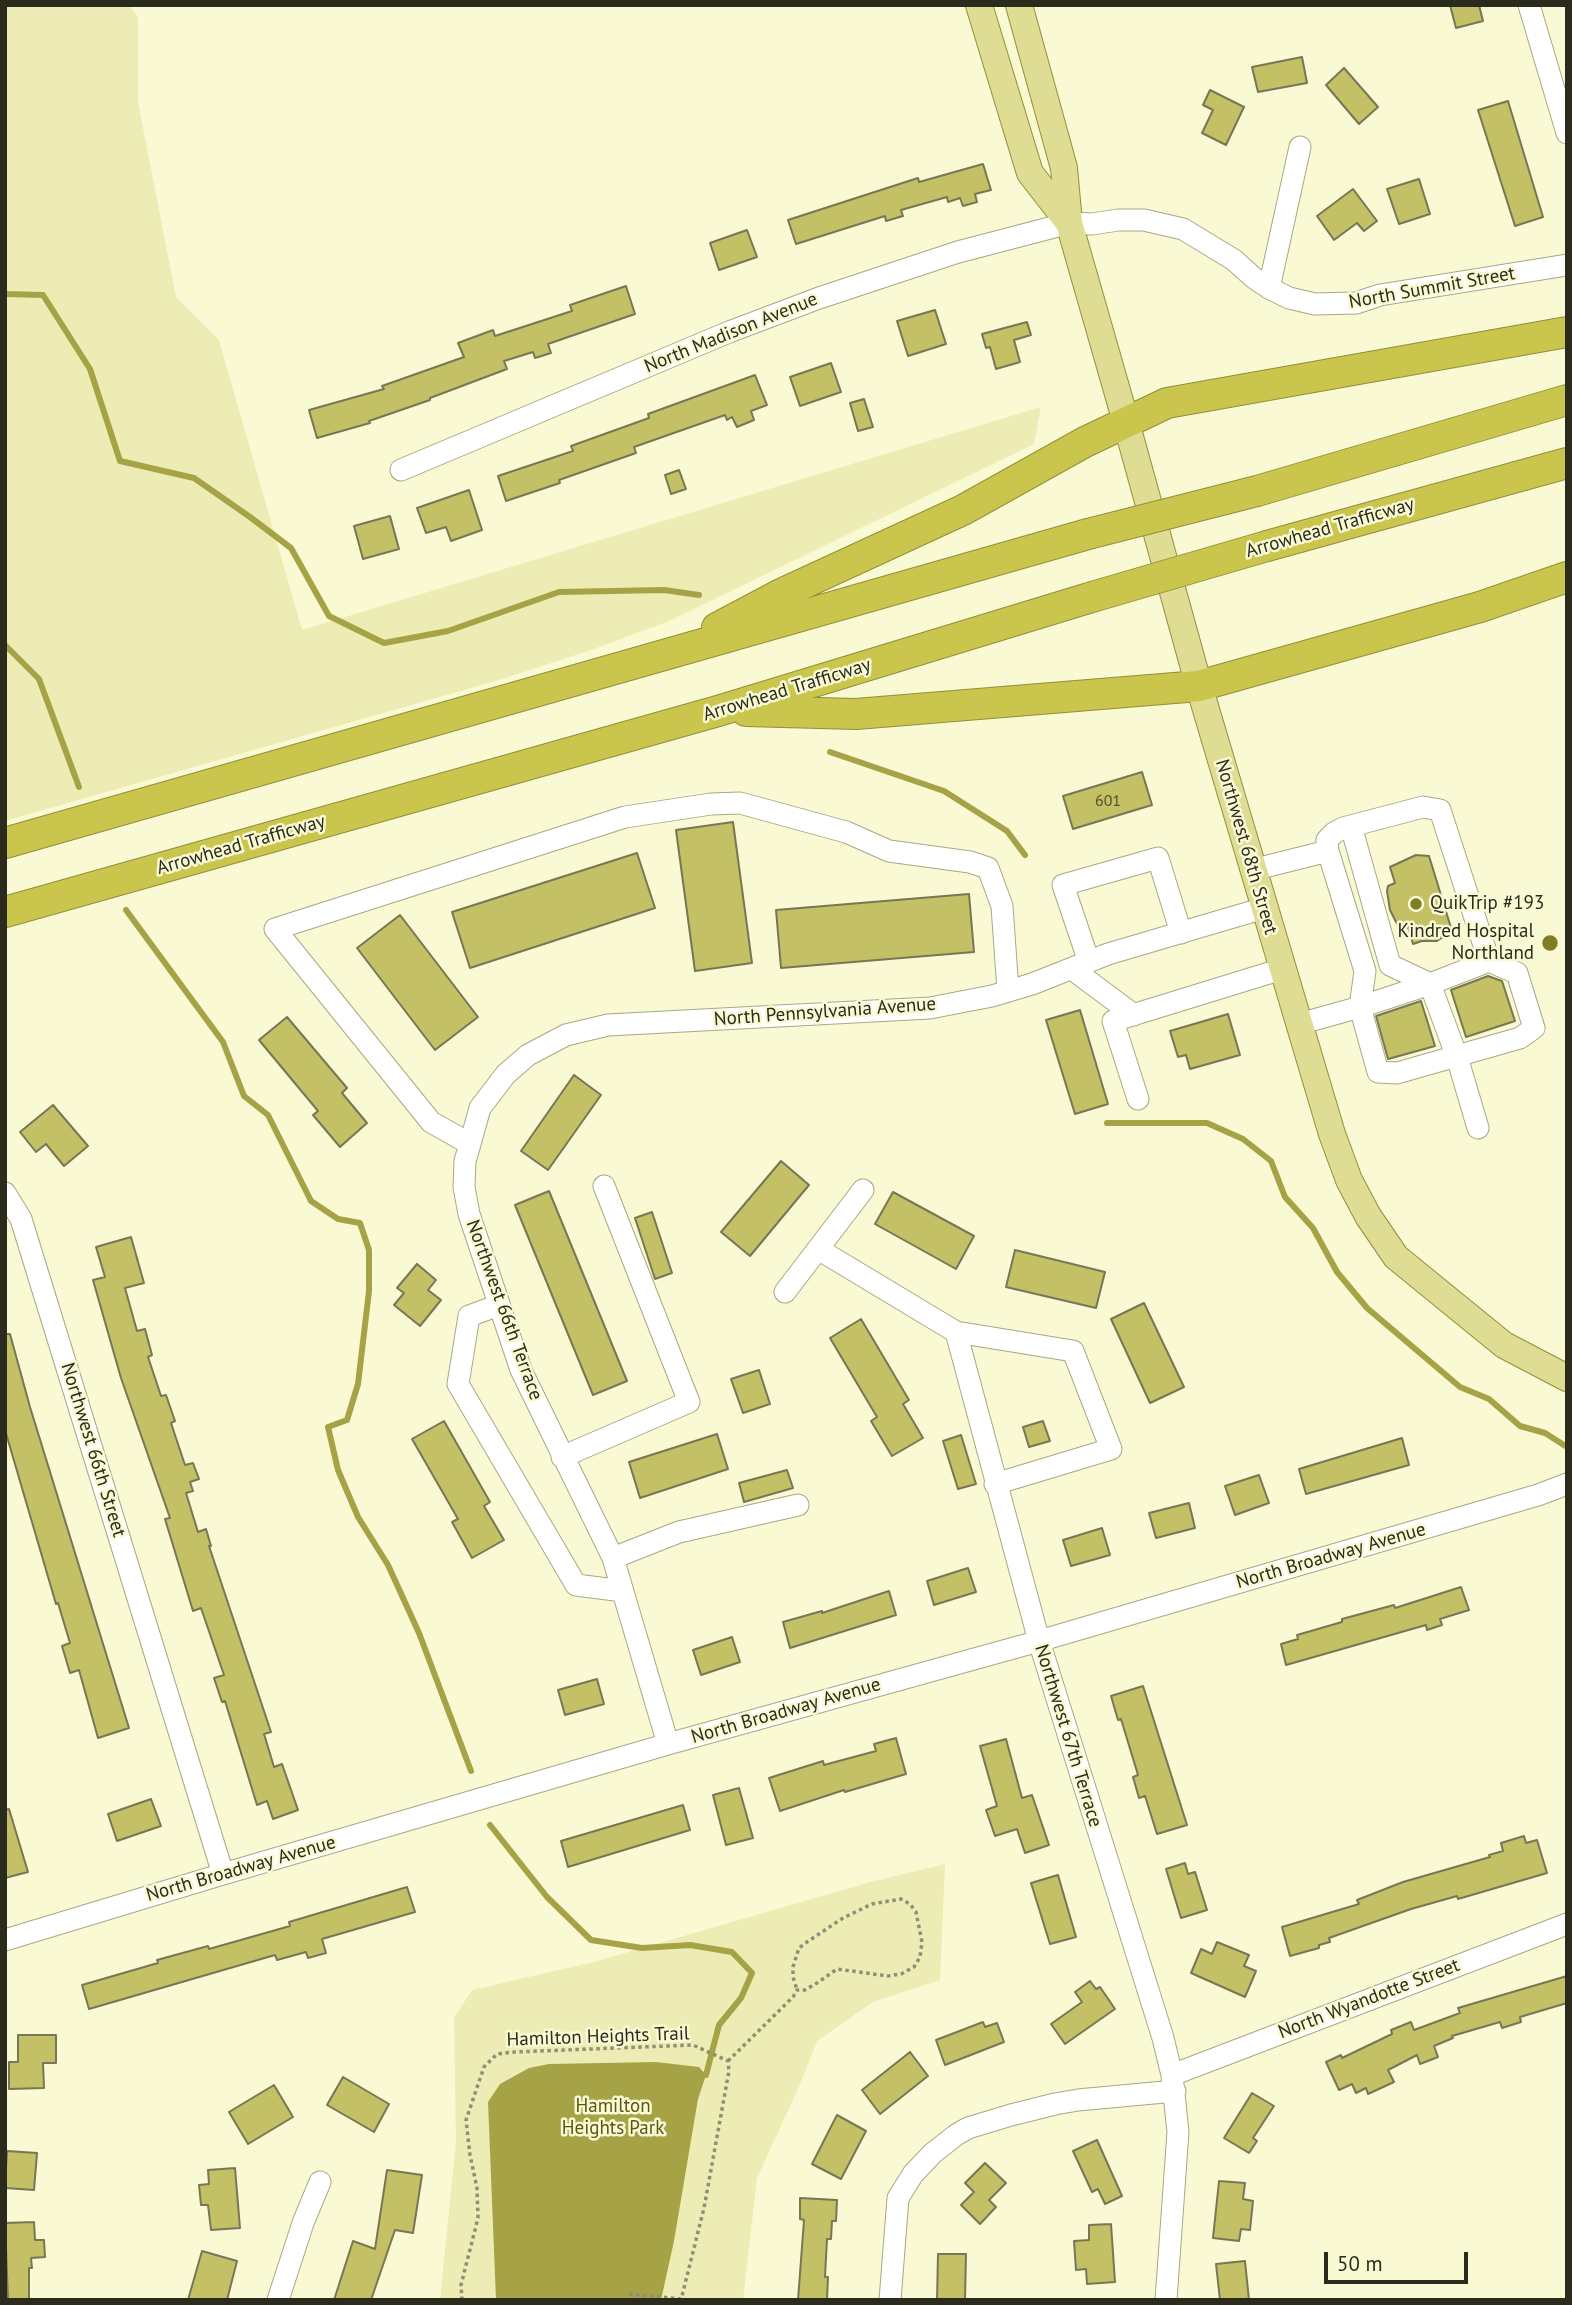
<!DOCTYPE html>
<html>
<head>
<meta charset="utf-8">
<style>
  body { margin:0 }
  #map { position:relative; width:1572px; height:2305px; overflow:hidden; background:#f9f9d3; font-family:"PT Sans",sans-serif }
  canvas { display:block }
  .frame { position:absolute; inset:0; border:7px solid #2b2b1d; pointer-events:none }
  .scale { position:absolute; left:1324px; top:2252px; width:144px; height:32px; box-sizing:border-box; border:4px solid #2b2b1d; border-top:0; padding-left:9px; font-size:21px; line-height:24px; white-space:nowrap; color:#2b2b1d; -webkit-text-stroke:5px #f9f9d3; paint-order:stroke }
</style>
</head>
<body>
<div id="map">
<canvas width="1572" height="2305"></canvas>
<div class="frame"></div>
<div class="scale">50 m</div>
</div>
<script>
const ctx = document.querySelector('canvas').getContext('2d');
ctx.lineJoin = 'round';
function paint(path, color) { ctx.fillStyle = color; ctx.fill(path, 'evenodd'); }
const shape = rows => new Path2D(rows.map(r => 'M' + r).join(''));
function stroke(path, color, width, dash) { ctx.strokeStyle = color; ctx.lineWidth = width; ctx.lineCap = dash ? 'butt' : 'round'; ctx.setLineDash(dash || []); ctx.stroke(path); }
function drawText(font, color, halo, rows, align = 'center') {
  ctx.font = font + ' "PT Sans",sans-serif'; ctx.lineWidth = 5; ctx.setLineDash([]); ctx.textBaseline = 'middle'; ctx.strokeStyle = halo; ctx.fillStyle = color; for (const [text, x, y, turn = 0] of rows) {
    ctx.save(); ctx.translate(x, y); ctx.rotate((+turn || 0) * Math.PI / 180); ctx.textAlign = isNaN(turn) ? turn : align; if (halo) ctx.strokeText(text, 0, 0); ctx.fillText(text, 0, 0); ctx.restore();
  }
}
const green = shape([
  [5,5,130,5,138,18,138,102,176,297,219,340,302,630,1041,407,1034,444,667,622,591,650,499,680,5,821],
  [945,1864,940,1980,873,2002,817,2041,801,2082,757,2178,743,2300,440,2300,456,2142,454,2018,472,1990,594,1962,867,1883]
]);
const water = shape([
  [656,2062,699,2067,706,2075,698,2099,674,2241,661,2300,496,2300,488,2102,500,2084,529,2068,549,2064]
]);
const stream = shape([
  [5,294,43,295,90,369,120,461,194,478,250,517,291,548,329,616,384,643,448,631,559,592,664,590,699,595],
  [5,645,39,679,79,787],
  [830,752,944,791,1007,831,1025,855],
  [126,910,223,1042,244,1096,268,1115,311,1201,338,1219,360,1223,369,1250,369,1291,358,1384,347,1420,328,1427,338,1470,358,1517,388,1565,419,1633,471,1771],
  [1107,1123,1207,1123,1243,1139,1271,1161,1285,1197,1313,1228,1337,1272,1367,1308,1460,1387,1489,1399,1520,1426,1545,1433,1567,1447],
  [490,1825,547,1897,591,1940,642,1948,690,1945,732,1952,752,1973,741,1998,719,2025,706,2075]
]);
const building = shape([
  [1450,5,1479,5,1483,21,1456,28,1450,5],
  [1302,57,1307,83,1258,92,1252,67,1302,57],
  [1344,68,1378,107,1359,124,1326,85,1344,68],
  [1210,90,1244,107,1226,145,1202,133,1213,110,1203,105,1210,90],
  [1508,101,1543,217,1515,226,1478,110,1508,101],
  [983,164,991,190,975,194,977,202,963,206,960,198,948,202,947,197,901,210,903,216,886,221,885,216,796,244,788,220,918,178,919,182,983,164],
  [1419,179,1430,214,1399,224,1387,189,1419,179],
  [1353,189,1377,221,1364,231,1357,223,1334,240,1317,216,1353,189],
  [747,230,757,257,719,270,710,243,747,230],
  [626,286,635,314,548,344,551,353,535,358,533,352,504,361,507,369,430,398,430,400,369,421,370,423,317,438,309,410,384,389,382,386,464,357,458,343,493,330,495,336,572,311,570,305,626,286],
  [935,310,946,344,908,356,897,321,935,310],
  [1027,322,1031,335,1014,340,1020,362,996,369,990,347,986,348,982,334,1027,322],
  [831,363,841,392,800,406,790,377,831,363],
  [755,375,767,405,751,411,754,420,737,427,732,417,727,420,725,415,634,447,636,453,559,480,560,483,506,501,498,476,573,451,571,446,649,418,648,414,755,375],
  [864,399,873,427,858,431,850,403,864,399],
  [679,470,686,489,671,494,665,475,679,470],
  [469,490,482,530,451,541,446,527,426,533,417,508,469,490],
  [390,516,399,549,363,559,354,526,390,516],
  [1142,772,1152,805,1073,829,1063,796,1142,772],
  [733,822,752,963,695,971,676,830,733,822],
  [637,853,655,908,470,968,452,912,637,853],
  [1416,855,1429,856,1452,931,1437,941,1422,941,1413,944,1408,927,1400,929,1395,920,1390,910,1387,891,1388,886,1395,883,1390,867,1416,855],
  [969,894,974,952,781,968,776,910,969,894],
  [400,915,478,1017,435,1050,357,948,400,915],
  [1488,976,1502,981,1515,1021,1466,1037,1451,990,1488,976],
  [1421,1001,1435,1046,1388,1059,1376,1016,1421,1001],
  [1080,1010,1108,1104,1075,1114,1046,1020,1080,1010],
  [1228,1014,1240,1055,1190,1069,1186,1055,1178,1057,1170,1031,1228,1014],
  [287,1017,347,1088,342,1093,367,1123,340,1147,313,1115,318,1111,259,1040,287,1017],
  [574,1075,601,1095,548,1170,521,1151,574,1075],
  [53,1105,88,1146,64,1166,46,1144,36,1152,20,1132,53,1105],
  [781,1161,809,1185,750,1256,721,1232,781,1161],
  [549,1191,627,1381,593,1395,515,1205,549,1191],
  [893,1192,974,1236,956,1269,875,1224,893,1192],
  [652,1212,672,1273,655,1279,635,1218,652,1212],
  [131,1237,144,1283,125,1288,137,1331,145,1329,152,1355,148,1357,161,1396,166,1395,175,1421,171,1423,185,1465,193,1463,199,1479,190,1482,193,1491,186,1493,198,1532,206,1529,211,1546,209,1546,271,1732,264,1734,274,1767,282,1764,298,1810,273,1819,267,1801,257,1805,225,1701,222,1702,214,1678,224,1675,201,1608,193,1611,165,1519,170,1518,121,1378,93,1280,105,1277,96,1247,131,1237],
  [1015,1250,1105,1272,1096,1308,1006,1287,1015,1250],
  [417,1264,436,1280,428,1290,441,1300,420,1326,394,1305,404,1293,397,1288,417,1264],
  [1144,1303,1184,1387,1150,1403,1111,1319,1144,1303],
  [861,1319,909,1400,903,1404,923,1438,892,1456,871,1421,877,1417,830,1338,861,1319],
  [5,1334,10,1334,30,1407,129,1728,98,1738,79,1670,70,1673,62,1646,70,1643,58,1603,56,1604,5,1430,5,1334],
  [759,1370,770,1404,743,1413,731,1379,759,1370],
  [444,1421,490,1502,484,1506,504,1540,472,1558,452,1522,458,1519,412,1439,444,1421],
  [1043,1421,1050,1441,1029,1447,1023,1427,1043,1421],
  [717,1434,728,1469,640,1498,629,1462,717,1434],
  [961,1435,976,1484,958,1489,943,1441,961,1435],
  [1402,1438,1409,1465,1306,1494,1299,1469,1402,1438],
  [787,1470,793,1488,744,1502,739,1483,787,1470],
  [1259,1475,1269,1503,1235,1515,1225,1486,1259,1475],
  [1189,1503,1195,1528,1156,1538,1149,1513,1189,1503],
  [1102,1528,1110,1555,1071,1566,1063,1540,1102,1528],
  [968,1568,976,1592,934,1605,927,1581,968,1568],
  [1461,1587,1469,1610,1440,1619,1442,1625,1427,1630,1426,1625,1286,1665,1281,1644,1298,1639,1297,1635,1342,1622,1342,1619,1394,1605,1395,1608,1461,1587],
  [889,1591,896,1615,790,1648,783,1622,822,1611,822,1613,889,1591],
  [732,1637,740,1662,701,1675,693,1650,732,1637],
  [597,1679,604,1704,565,1715,558,1690,597,1679],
  [1143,1686,1187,1825,1157,1834,1145,1796,1139,1798,1133,1777,1138,1775,1121,1719,1118,1720,1111,1696,1143,1686],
  [896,1738,906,1774,845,1792,844,1790,780,1811,769,1778,823,1761,824,1765,876,1751,874,1744,896,1738],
  [1006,1739,1022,1798,1032,1795,1049,1845,1025,1853,1017,1829,995,1836,986,1810,997,1806,980,1746,1006,1739],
  [739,1788,753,1838,726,1845,713,1795,739,1788],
  [151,1799,161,1826,117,1841,108,1814,151,1799],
  [683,1805,690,1830,568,1867,561,1841,683,1805],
  [9,1809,28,1872,5,1878,5,1810,9,1809],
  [1524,1836,1526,1843,1537,1840,1547,1873,1458,1899,1457,1896,1411,1909,1329,1938,1330,1942,1319,1945,1319,1948,1290,1956,1282,1927,1359,1904,1357,1900,1403,1882,1490,1857,1489,1855,1503,1851,1501,1843,1524,1836],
  [1185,1863,1188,1874,1195,1872,1207,1910,1181,1918,1166,1869,1185,1863],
  [1058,1875,1076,1937,1050,1944,1031,1883,1058,1875],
  [407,1887,415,1912,322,1939,326,1953,308,1958,306,1952,277,1960,275,1955,89,2009,82,1985,158,1963,157,1960,208,1946,209,1949,290,1926,289,1922,407,1887],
  [1217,1942,1249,1955,1244,1966,1256,1971,1245,1997,1191,1973,1201,1949,1212,1954,1217,1942],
  [1567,1976,1567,2003,1520,2017,1521,2022,1502,2028,1500,2022,1452,2036,1453,2038,1434,2046,1438,2057,1420,2064,1417,2055,1388,2070,1394,2082,1368,2094,1366,2088,1356,2093,1352,2084,1339,2090,1326,2062,1341,2055,1342,2058,1392,2034,1391,2030,1411,2022,1414,2030,1460,2013,1458,2008,1567,1976],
  [1090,1981,1096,1989,1100,1987,1115,2009,1065,2044,1051,2024,1082,2002,1075,1992,1090,1981],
  [983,2022,985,2027,997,2023,1004,2042,945,2065,936,2040,983,2022],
  [18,2035,56,2035,56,2063,43,2063,44,2088,9,2089,9,2062,18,2062,18,2035],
  [910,2052,928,2076,880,2114,862,2090,910,2052],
  [343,2077,389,2104,374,2132,327,2105,343,2077],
  [274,2085,293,2117,248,2144,229,2112,274,2085],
  [1252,2093,1274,2106,1253,2138,1257,2141,1249,2153,1224,2138,1252,2093],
  [837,2115,866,2131,841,2179,812,2164,837,2115],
  [1097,2140,1122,2196,1105,2204,1098,2189,1092,2192,1073,2151,1097,2140],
  [7,2151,37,2153,34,2190,5,2188,7,2151],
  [985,2163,1006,2183,989,2200,996,2207,980,2224,961,2205,974,2192,965,2183,985,2163],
  [235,2168,240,2228,211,2230,208,2205,201,2205,199,2185,209,2184,208,2170,235,2168],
  [387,2170,422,2175,413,2233,395,2230,371,2300,334,2300,353,2241,375,2249,387,2170],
  [1219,2181,1245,2183,1243,2199,1253,2201,1250,2230,1241,2229,1239,2241,1213,2238,1219,2181],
  [800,2198,837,2200,836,2221,832,2221,831,2239,827,2239,825,2277,828,2277,827,2300,798,2300,804,2220,800,2219,800,2198],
  [34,2222,35,2240,44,2240,45,2257,31,2258,32,2268,29,2268,29,2300,8,2300,5,2223,34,2222],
  [1111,2224,1115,2282,1087,2284,1086,2269,1076,2270,1074,2241,1089,2240,1089,2225,1111,2224],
  [202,2251,237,2261,227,2300,188,2300,202,2251],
  [938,2254,966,2254,965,2300,937,2300,938,2254],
  [1245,2261,1249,2300,1220,2300,1216,2264,1245,2261]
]);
const path = shape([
  [728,2061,793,1997,797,1990,805,1990,817,1983,837,1969,888,1976,901,1974,914,1967,920,1957,922,1942,916,1912,910,1904,901,1899,872,1904,843,1918,807,1942,799,1948,793,1967,793,1977,797,1990],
  [629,2294,681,2299],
  [462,2300,461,2285,478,2218,477,2188,470,2155,466,2120,484,2067,497,2054,514,2052,693,2045,728,2061,729,2071,704,2208,681,2300]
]);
const minor = shape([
  [1529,5,1567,133],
  [1269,288,1300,147],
  [401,470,729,332,819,298,958,252,1069,223,1092,224,1118,220,1144,220,1183,229,1234,260,1254,278,1269,288,1289,298,1315,304,1356,303,1380,295,1567,265],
  [1351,826,1390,965,1430,984,1457,1057,1478,1128],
  [1252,870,1328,851],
  [1089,962,1063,885,1158,858,1181,933],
  [1072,969,1134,1015],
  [1299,1024,1360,1007,1378,1072,1397,1073,1520,1038,1534,1028,1517,973,1489,961,1440,810,1423,807,1343,828,1334,833,1327,840,1328,851,1365,971,1360,1007,1430,984,1489,961],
  [1138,1099,1113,1021,1282,969],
  [470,1144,480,1108,506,1074,528,1055,566,1035,608,1025,930,1008,992,996,1032,984,1108,954,1264,908],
  [5,1193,21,1219,223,1874],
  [818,1249,956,1332,1039,1641,1163,2038,1172,2075,1178,2132,1166,2300],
  [785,1292,863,1190],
  [499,1305,469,1316,458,1384,576,1585,623,1591],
  [956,1332,1073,1351,1111,1449,995,1484],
  [562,1457,689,1402,604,1186],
  [613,1558,679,1532,798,1505],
  [668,1744,613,1558,521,1370,469,1214,464,1187,465,1161,470,1144,431,1122,275,929,625,817,711,804,740,803,846,832,889,851,970,862,988,868,1002,906,1008,991],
  [5,1940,223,1874,668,1744,1039,1641,1538,1495,1567,1484],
  [1172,2075,1567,1924],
  [278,2300,303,2223,320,2182],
  [890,2300,898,2198,913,2174,933,2153,956,2135,968,2128,1011,2115,1055,2104,1078,2100,1175,2091]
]);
const major = shape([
  [979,5,1030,173,1069,223],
  [1019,5,1064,168,1069,223,1126,422,1199,686,1332,1134,1349,1180,1368,1216,1396,1257,1504,1345,1567,1378]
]);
const highway = shape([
  [1257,491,1567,400],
  [1267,546,1567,463],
  [717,628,783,593,963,510,1085,442,1167,403,1567,332],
  [746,711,856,714,1199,686,1480,607,1567,577],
  [5,843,1088,534],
  [5,912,718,711,1092,597]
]);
const highwayBridge = shape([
  [1088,534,1257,491],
  [1092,597,1267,546]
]);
const markers = [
  [1416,904,7,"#817d24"],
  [1550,943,9,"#817d24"]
];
const numberNames = [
  ["601",1108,801]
];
const streetNames = [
  ["North Summit Street",1432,288,-10],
  ["North Madison Avenue",731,333,-22],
  ["Arrowhead Trafficway",1330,528,-16],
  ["Arrowhead Trafficway",787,690,-17],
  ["Arrowhead Trafficway",241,845,-16],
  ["Northwest 68th Street",1246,847,74],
  ["North Pennsylvania Avenue",825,1012,-4],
  ["Northwest 66th Terrace",504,1310,70],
  ["Northwest 66th Street",93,1450,73],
  ["North Broadway Avenue",1331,1556,-16],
  ["North Broadway Avenue",786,1711,-16],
  ["Northwest 67th Terrace",1068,1736,73],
  ["North Broadway Avenue",241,1869,-16],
  ["North Wyandotte Street",1369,1999,-21],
  ["Hamilton Heights Trail",598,2037,-2]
];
const poiNames = [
  ["QuikTrip #193",1430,904],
  ["Kindred Hospital",1534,932,"right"],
  ["Northland",1534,954,"right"]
];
const parkNames = [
  ["Hamilton",613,2107],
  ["Heights Park",613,2129]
];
paint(green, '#edecb4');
paint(water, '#a6a347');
stroke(stream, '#a6a347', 6);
paint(building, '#c3c065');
stroke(building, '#775', 2);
stroke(minor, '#a8a884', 23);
stroke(major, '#928f3c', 28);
stroke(highway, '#928f3c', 32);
stroke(path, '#8f8f75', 3.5, [3.5, 3.5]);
stroke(minor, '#fff', 21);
stroke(major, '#dfdc94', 26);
stroke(highway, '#cac54c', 30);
stroke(highwayBridge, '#928f3c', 32, []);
stroke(highwayBridge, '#cac54c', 30);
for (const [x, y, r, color] of markers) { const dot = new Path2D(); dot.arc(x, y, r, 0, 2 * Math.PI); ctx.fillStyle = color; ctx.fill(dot); stroke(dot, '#f9f9d3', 2.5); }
drawText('16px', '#51502f', null, numberNames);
drawText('19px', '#2b2b1d', '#f9f9d3', streetNames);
drawText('19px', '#2b2b1d', '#f9f9d3', poiNames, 'left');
drawText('19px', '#595712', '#f9f9d3', parkNames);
</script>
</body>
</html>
